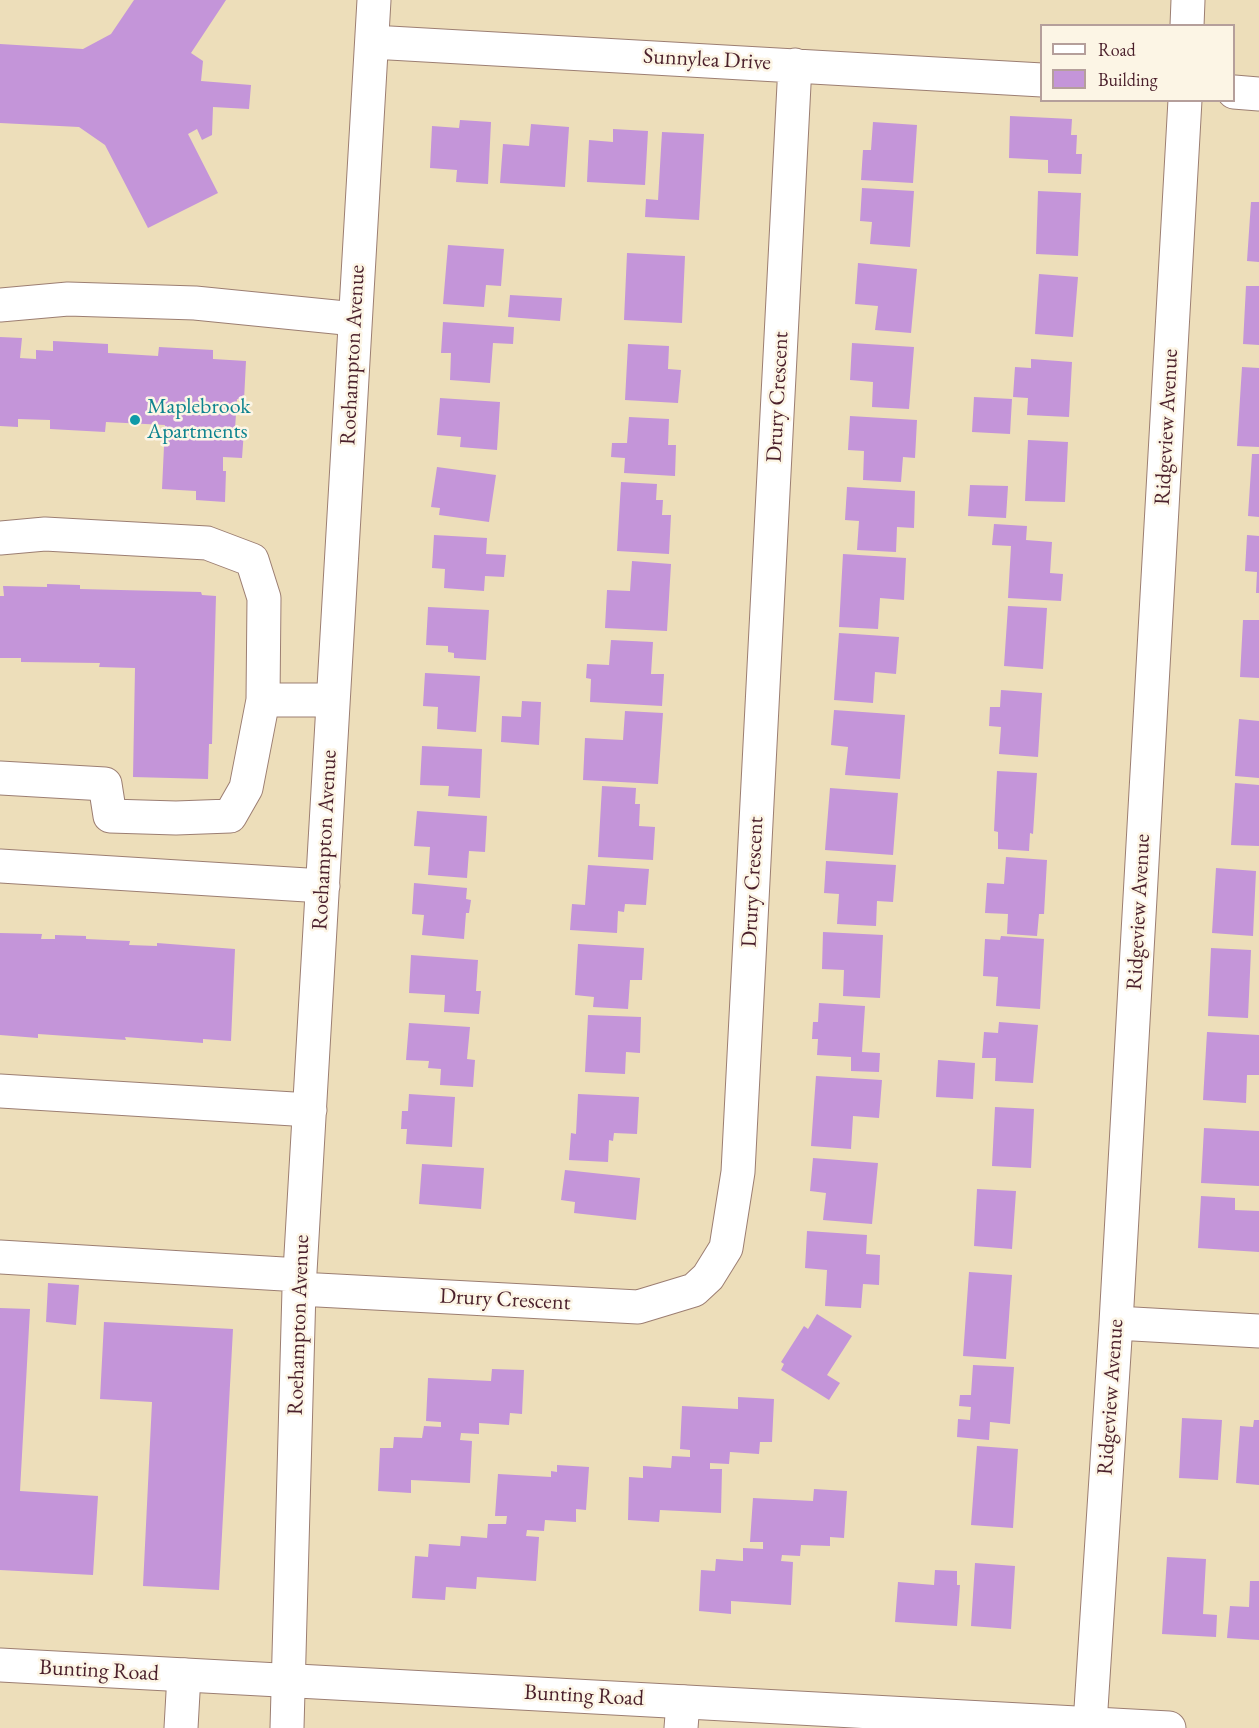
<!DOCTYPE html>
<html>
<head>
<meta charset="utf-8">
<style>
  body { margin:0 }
  #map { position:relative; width:1259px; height:1728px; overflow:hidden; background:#eddeba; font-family:"EB Garamond",serif }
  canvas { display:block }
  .legend { position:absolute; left:1040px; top:24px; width:195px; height:78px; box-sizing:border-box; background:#fcf5e5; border:2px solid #b59f9b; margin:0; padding:8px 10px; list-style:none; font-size:18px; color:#4a1f2b }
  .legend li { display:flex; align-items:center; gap:12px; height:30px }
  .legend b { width:30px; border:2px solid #b59f9b }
</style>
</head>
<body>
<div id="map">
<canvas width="1259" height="1728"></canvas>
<ul class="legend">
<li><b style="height:8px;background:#fff"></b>Road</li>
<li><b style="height:16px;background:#c495d9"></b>Building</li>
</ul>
</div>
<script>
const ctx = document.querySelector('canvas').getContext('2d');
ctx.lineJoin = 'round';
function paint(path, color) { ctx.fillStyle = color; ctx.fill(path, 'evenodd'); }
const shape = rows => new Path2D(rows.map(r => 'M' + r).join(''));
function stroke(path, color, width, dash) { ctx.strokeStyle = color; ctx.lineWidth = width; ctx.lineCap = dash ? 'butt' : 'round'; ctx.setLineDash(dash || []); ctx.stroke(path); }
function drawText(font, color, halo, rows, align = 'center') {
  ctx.font = font + ' "EB Garamond",serif'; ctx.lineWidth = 5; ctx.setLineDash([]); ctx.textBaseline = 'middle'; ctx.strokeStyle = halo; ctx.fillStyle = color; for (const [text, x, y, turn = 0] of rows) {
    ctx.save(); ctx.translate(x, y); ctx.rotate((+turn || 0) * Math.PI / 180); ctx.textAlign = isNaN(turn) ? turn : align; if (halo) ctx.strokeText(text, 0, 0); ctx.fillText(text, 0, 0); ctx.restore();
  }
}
const building = shape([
  [134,0,226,0,191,53,203,61,201,81,251,85,249,109,213,107,212,135,202,140,197,129,188,134,218,193,148,228,105,145,79,127,0,123,0,44,83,49,111,34],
  [1010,116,1072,119,1071,135,1077,135,1076,154,1082,154,1081,174,1048,173,1048,160,1009,158],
  [460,120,491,122,488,184,456,182,457,170,430,168,432,126,459,128],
  [873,122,917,125,913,183,861,180,863,150,871,150],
  [531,124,569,127,565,187,500,183,503,144,529,146],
  [613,129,648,131,645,185,587,182,589,140,613,142],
  [662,132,704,134,699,220,645,217,646,199,658,200],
  [862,188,914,191,910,247,870,244,872,222,860,221],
  [1038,191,1081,193,1078,256,1036,254],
  [1251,202,1259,202,1259,262,1247,261],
  [448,245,504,249,501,286,486,285,484,307,443,304],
  [627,253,685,256,682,323,624,320],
  [858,263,917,269,911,333,875,330,878,306,855,304],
  [1039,274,1078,277,1073,337,1035,334],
  [1246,286,1259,286,1259,345,1243,344],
  [510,295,562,298,560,321,508,317],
  [443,322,514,327,513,344,493,343,490,383,450,380,451,353,441,353],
  [0,337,22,338,20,358,36,359,36,350,53,351,53,341,108,344,108,353,158,356,159,347,213,350,213,359,246,361,244,400,237,399,235,429,244,430,242,458,223,457,223,471,226,471,225,502,196,500,196,491,162,489,165,425,106,422,105,432,50,429,50,420,18,419,18,427,0,426],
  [852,343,914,347,909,409,872,407,873,382,850,380],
  [628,344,669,346,668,369,681,370,678,403,625,400],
  [1031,359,1072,362,1069,417,1027,415,1028,398,1013,397,1015,367,1031,368],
  [1242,367,1259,368,1259,447,1237,446],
  [974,397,1012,399,1010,434,972,432],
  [440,398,500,402,497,450,460,447,461,437,437,435],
  [850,416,917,420,915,458,903,457,901,482,863,480,864,451,848,450],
  [629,417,669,419,668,445,676,445,675,476,624,473,625,458,611,457,612,443,627,443],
  [1028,440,1068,442,1065,502,1025,501],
  [1252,454,1259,454,1259,517,1248,516],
  [437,467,496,475,489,522,439,515,440,508,431,507],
  [621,482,657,484,656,500,663,500,662,515,671,515,669,554,617,551],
  [970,485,1008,486,1006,518,968,516],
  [847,487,915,491,914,528,897,527,896,552,857,550,859,521,845,520],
  [994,524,1027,526,1026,540,1052,542,1050,573,1063,574,1061,601,1008,598,1011,546,992,545],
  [434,535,487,538,486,554,506,555,504,577,485,576,484,591,444,588,445,569,432,568],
  [1247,535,1259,536,1259,593,1256,593,1257,572,1245,571],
  [843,554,906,558,904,600,880,598,878,629,839,627],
  [632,561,671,564,667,631,605,628,607,590,630,591],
  [47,584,80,585,80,589,201,592,202,595,216,596,212,744,209,744,208,779,133,777,135,668,99,667,100,663,21,662,21,658,0,658,0,596,4,596,3,586,47,587],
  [1008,606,1047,608,1043,669,1004,666],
  [428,607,489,610,486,660,454,658,454,653,448,652,448,646,426,645],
  [1243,620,1259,620,1259,678,1240,677],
  [839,633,899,637,896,674,875,672,873,703,834,700],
  [611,640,653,642,651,674,664,674,662,706,590,702,591,679,586,678,587,664,609,665],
  [425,673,480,676,476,732,437,729,438,707,423,706],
  [1001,690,1042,693,1038,757,999,754,1001,727,989,726,990,707,1000,707],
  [522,701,541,702,539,745,501,742,502,716,521,717],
  [834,710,905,715,900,779,845,775,848,747,831,745],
  [625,711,663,713,658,784,583,780,585,738,623,740],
  [1239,719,1259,721,1259,778,1235,776],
  [422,746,482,749,480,798,448,796,449,786,420,785],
  [997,771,1037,773,1033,834,1030,833,1029,851,998,849,998,832,994,831],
  [1235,783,1259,785,1259,846,1231,845],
  [602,786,636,788,635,804,640,804,639,826,655,827,653,860,598,857],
  [830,788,898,793,893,855,825,850],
  [417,811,487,816,485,852,469,851,467,878,428,875,430,847,414,846],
  [1006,857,1047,860,1044,914,1039,914,1037,936,1007,934,1008,914,985,913,987,883,1004,884],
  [826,861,896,865,893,902,877,901,876,926,837,924,839,894,824,893],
  [588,865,649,869,646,905,625,904,624,912,618,911,617,933,570,930,572,904,585,905],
  [1216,868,1256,871,1253,936,1212,933],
  [414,883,467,888,466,899,471,900,469,913,466,913,464,939,422,935,424,915,412,914],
  [823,932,883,935,880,998,843,996,844,970,822,969],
  [0,933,42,934,41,939,55,939,55,935,86,936,86,939,130,941,129,945,157,946,157,943,235,949,231,1041,203,1039,203,1043,125,1037,126,1040,38,1034,38,1038,0,1035],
  [1001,936,1044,939,1040,1009,996,1006,998,977,983,976,985,939,1000,940],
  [578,944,644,948,642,980,630,980,628,1009,593,1007,594,997,575,995],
  [1211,948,1251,950,1248,1018,1208,1016],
  [411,955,478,960,476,991,481,991,479,1014,444,1012,445,995,409,993],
  [819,1003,865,1006,862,1052,880,1053,879,1072,851,1071,851,1057,817,1055,818,1039,812,1039,813,1022,818,1022],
  [588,1015,641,1017,640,1053,626,1052,625,1074,585,1072],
  [999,1022,1038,1025,1033,1083,995,1081,996,1058,982,1058,984,1032,998,1033],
  [409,1023,470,1027,467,1059,475,1060,473,1087,440,1085,441,1069,428,1068,429,1061,406,1060],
  [1207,1032,1259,1035,1259,1075,1247,1075,1246,1103,1203,1100],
  [938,1060,975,1063,973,1099,936,1097],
  [816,1076,882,1080,879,1118,853,1116,851,1149,811,1146],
  [409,1094,455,1097,452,1147,406,1144,407,1129,401,1129,402,1111,408,1111],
  [578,1094,639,1097,637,1134,614,1133,613,1141,609,1140,608,1162,569,1160,571,1133,576,1134],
  [995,1107,1034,1109,1031,1168,992,1166],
  [1204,1128,1259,1131,1259,1186,1201,1183],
  [813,1158,878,1163,872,1224,823,1220,826,1193,810,1191],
  [422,1164,484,1168,481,1209,419,1204],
  [565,1170,640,1178,636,1220,574,1213,575,1202,561,1200],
  [977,1189,1016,1191,1012,1249,974,1246],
  [1201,1196,1235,1198,1235,1210,1259,1211,1259,1252,1198,1248],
  [807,1231,867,1235,866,1254,880,1255,879,1285,863,1284,861,1308,825,1306,827,1270,805,1268],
  [969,1272,1012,1275,1006,1359,963,1356],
  [48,1283,79,1285,76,1325,46,1322],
  [0,1308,30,1309,20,1491,98,1496,93,1575,0,1570],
  [817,1314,852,1336,827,1375,840,1383,829,1400,781,1370,784,1364,781,1362,804,1326,808,1329],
  [104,1322,233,1329,219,1590,143,1586,152,1402,100,1399],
  [973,1365,1014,1367,1010,1424,990,1422,989,1440,957,1437,958,1419,970,1420,971,1407,959,1406,960,1395,971,1395],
  [492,1369,524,1370,522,1414,510,1413,509,1425,479,1423,479,1434,461,1433,460,1440,472,1441,470,1483,411,1480,411,1493,378,1491,380,1448,393,1448,394,1437,422,1438,424,1426,441,1427,441,1422,426,1421,428,1378,491,1381],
  [738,1397,774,1399,772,1442,760,1442,759,1454,730,1452,729,1464,710,1463,710,1469,722,1469,721,1513,660,1510,659,1522,628,1520,629,1477,643,1478,643,1466,671,1468,672,1456,690,1457,690,1450,680,1449,682,1406,738,1409],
  [1182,1418,1222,1420,1218,1480,1179,1478],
  [1254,1420,1259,1420,1259,1485,1236,1483,1240,1426,1253,1427],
  [977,1446,1018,1449,1013,1528,971,1525],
  [557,1465,589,1467,586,1510,576,1509,576,1522,545,1520,544,1531,527,1530,526,1536,539,1537,536,1581,477,1577,476,1589,446,1587,445,1600,412,1598,415,1556,428,1557,429,1544,460,1546,461,1536,487,1538,488,1524,506,1524,507,1516,495,1516,498,1474,551,1477,551,1471,557,1472],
  [814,1489,847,1491,844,1538,830,1537,830,1546,801,1545,800,1556,782,1555,781,1561,793,1562,791,1605,731,1601,731,1614,699,1611,701,1570,715,1571,716,1559,743,1561,743,1548,763,1549,763,1542,750,1542,753,1498,813,1501],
  [1167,1557,1206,1559,1203,1614,1217,1615,1216,1637,1162,1634],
  [975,1563,1015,1566,1011,1629,971,1626],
  [935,1570,957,1571,957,1585,960,1585,957,1626,895,1622,898,1582,934,1585],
  [1250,1581,1259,1581,1259,1640,1227,1638,1230,1606,1249,1607]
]);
const minor = shape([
  [1187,26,1188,0],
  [372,42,1042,80],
  [1234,92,1259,94],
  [0,305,68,299,195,303,355,319],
  [0,538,45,534,207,543,252,560,264,598,263,700,246,788,230,816,176,818,110,816,105,784,0,778],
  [263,700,333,700],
  [0,866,323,886],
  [0,1091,310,1110],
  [0,1257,300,1275],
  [299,1289,638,1307,694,1290,708,1277,726,1248,738,1172,795,65],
  [1116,1323,1259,1331],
  [1090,1724,1116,1323,1185,100],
  [181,1728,184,1675],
  [287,1728,299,1289,374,0],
  [681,1728,683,1702]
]);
const major = shape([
  [0,1665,1169,1728]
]);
const markers = [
  [135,420,6,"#0f9aa8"]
];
const streetNames = [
  ["Sunnylea Drive",707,60,3],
  ["Roehampton Avenue",353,355,-87],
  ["Drury Crescent",778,397,-87],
  ["Ridgeview Avenue",1167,427,-87],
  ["Roehampton Avenue",325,840,-87],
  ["Drury Crescent",753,882,-87],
  ["Ridgeview Avenue",1139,912,-87],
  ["Drury Crescent",505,1300,3],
  ["Roehampton Avenue",299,1325,-88],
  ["Ridgeview Avenue",1111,1397,-86],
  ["Bunting Road",99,1671,3],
  ["Bunting Road",584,1696,3]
];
const cultureNames = [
  ["Maplebrook",147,407],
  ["Apartments",147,432]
];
paint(building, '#c495d9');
stroke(minor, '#9c7e72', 35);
stroke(major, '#9c7e72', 35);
stroke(minor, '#fff', 33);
stroke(major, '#fff', 33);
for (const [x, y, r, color] of markers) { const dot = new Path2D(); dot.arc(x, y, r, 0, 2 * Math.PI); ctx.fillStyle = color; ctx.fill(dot); stroke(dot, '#fcf5e5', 2); }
drawText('22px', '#4a1f2b', '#fcf5e5', streetNames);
drawText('22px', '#0d838f', '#fcf5e5', cultureNames, 'left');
</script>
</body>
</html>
